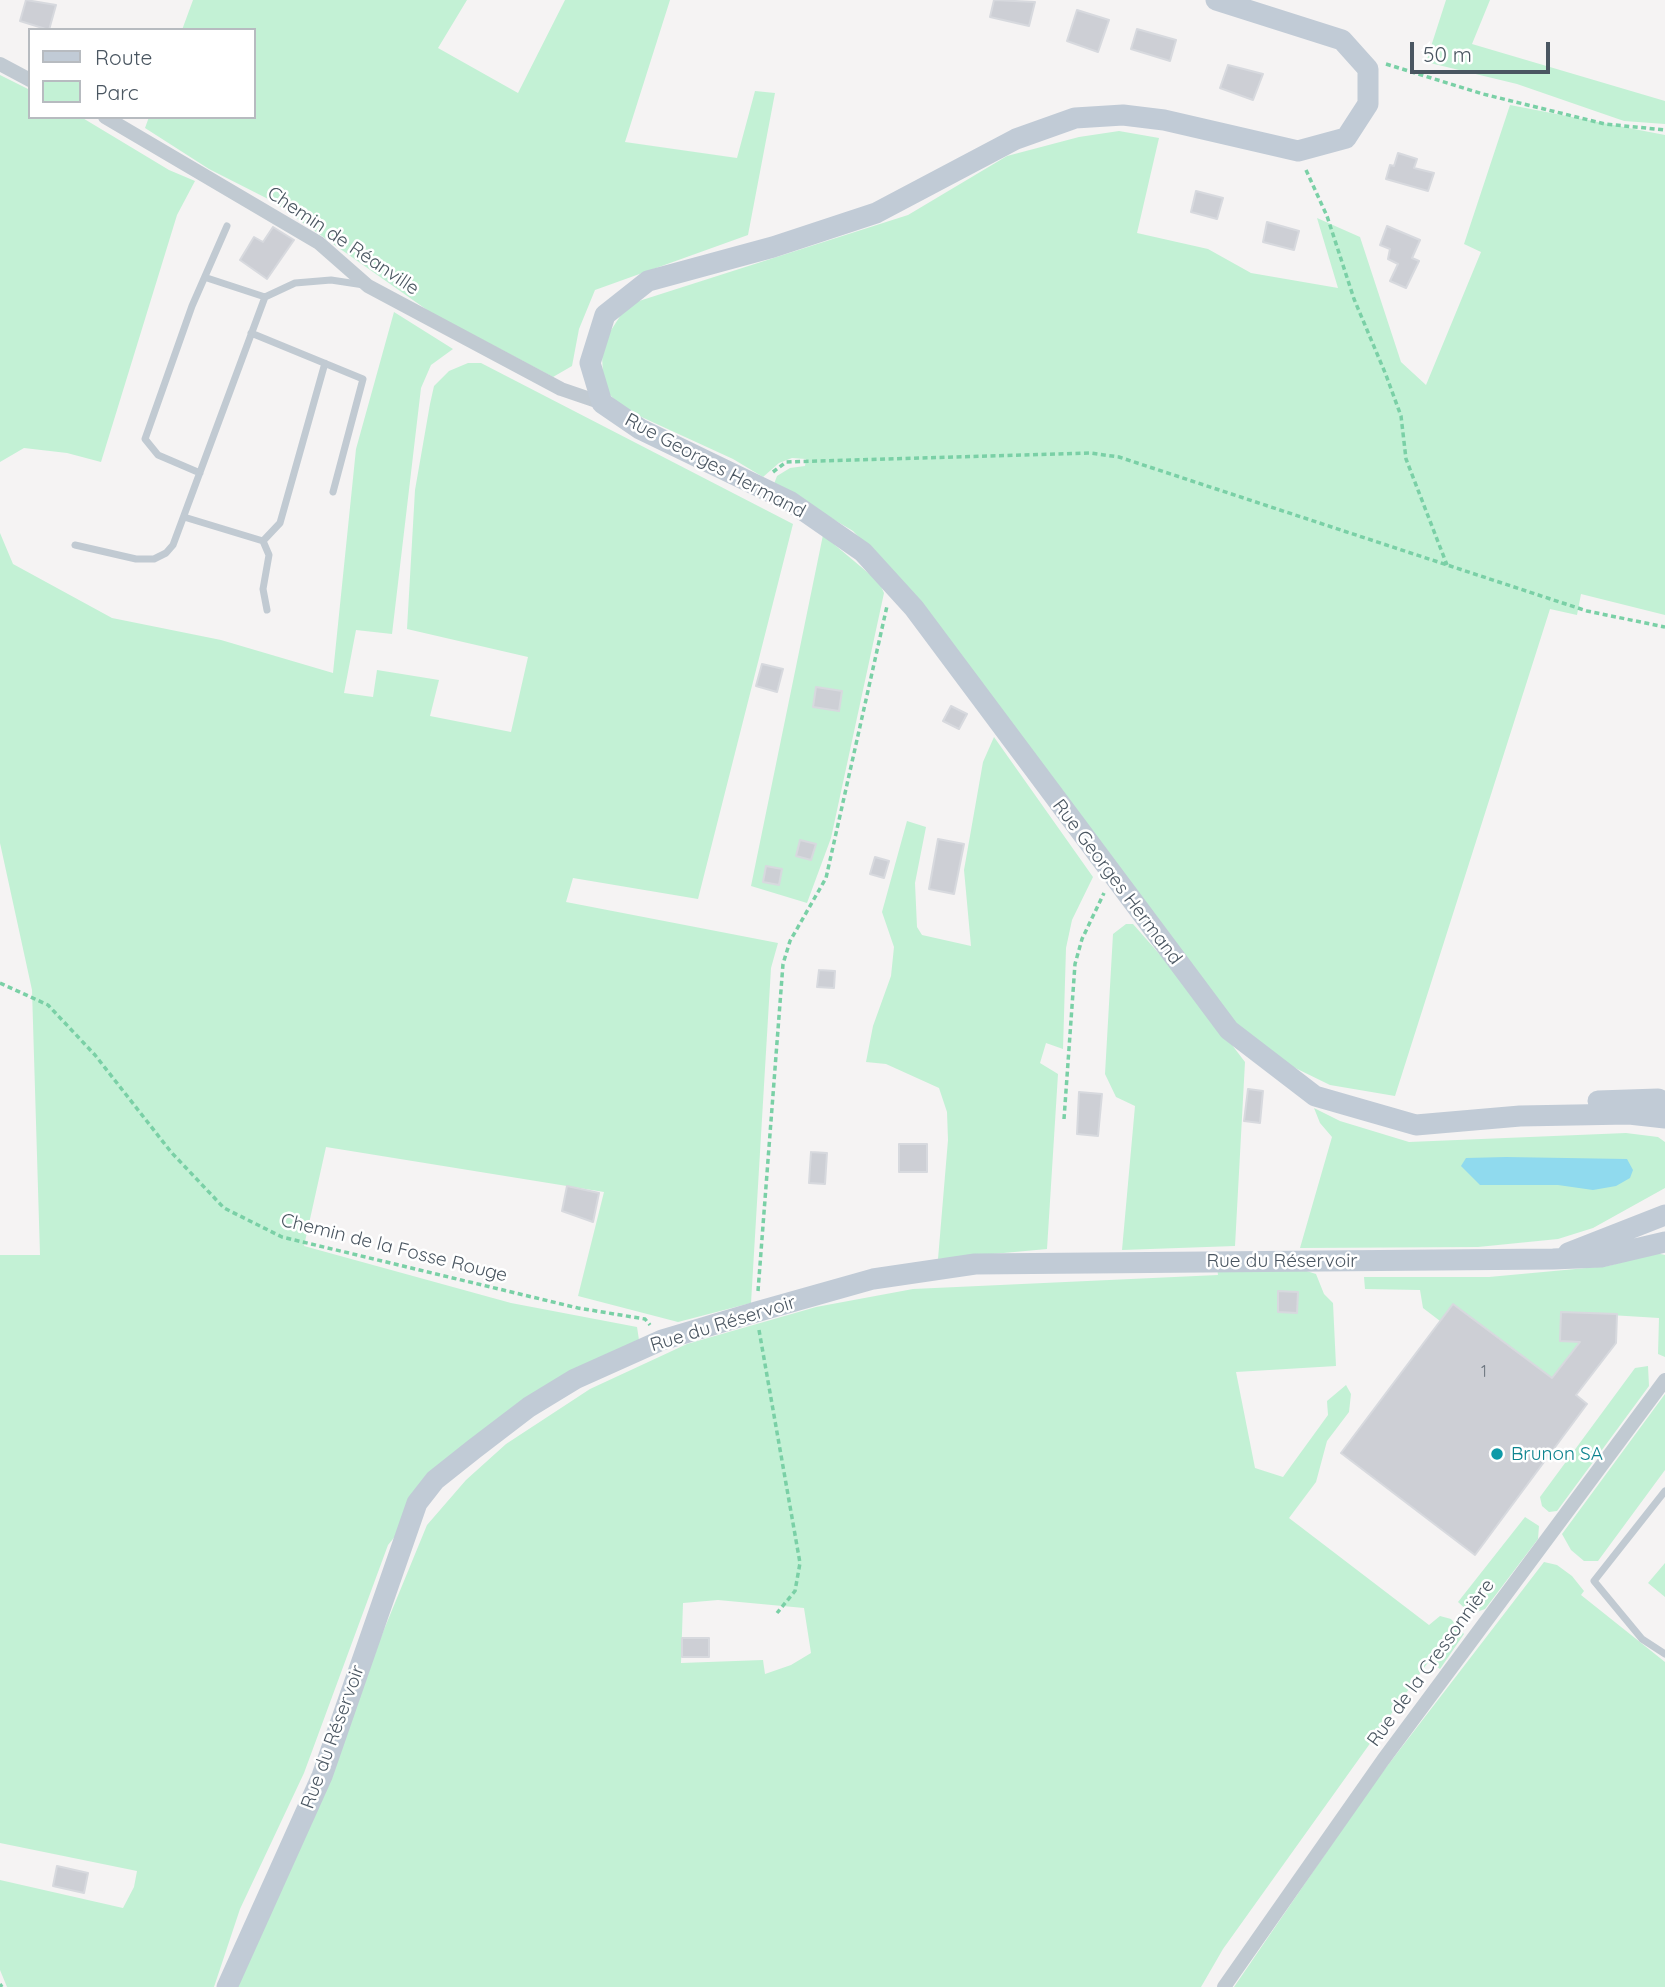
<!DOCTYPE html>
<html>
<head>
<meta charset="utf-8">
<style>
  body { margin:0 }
  #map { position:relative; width:1665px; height:1987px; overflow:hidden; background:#f5f3f3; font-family:Quicksand,sans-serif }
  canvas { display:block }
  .legend { position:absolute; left:28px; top:28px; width:228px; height:91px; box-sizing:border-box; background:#fff; border:2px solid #b7bbc0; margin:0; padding:9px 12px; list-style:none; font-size:21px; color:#4a5661 }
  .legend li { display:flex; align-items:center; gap:14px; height:35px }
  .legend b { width:35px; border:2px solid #b7bbc0 }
  .scale { position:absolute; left:1410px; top:42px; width:140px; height:32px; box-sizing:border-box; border:4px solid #4a5661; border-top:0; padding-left:9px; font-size:21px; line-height:24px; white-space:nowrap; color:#4a5661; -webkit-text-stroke:5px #fff; paint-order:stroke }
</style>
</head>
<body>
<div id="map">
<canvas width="1665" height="1987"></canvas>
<ul class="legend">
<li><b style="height:9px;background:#c1cbd6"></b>Route</li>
<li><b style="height:19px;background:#c3f1d5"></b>Parc</li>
</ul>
<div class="scale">50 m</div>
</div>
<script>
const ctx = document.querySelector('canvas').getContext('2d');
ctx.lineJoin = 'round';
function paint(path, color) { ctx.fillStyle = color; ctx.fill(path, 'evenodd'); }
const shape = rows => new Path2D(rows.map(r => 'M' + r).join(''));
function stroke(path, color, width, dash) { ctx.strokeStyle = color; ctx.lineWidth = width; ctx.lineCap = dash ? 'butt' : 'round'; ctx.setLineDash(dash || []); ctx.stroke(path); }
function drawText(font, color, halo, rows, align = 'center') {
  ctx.font = font + ' Quicksand,sans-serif'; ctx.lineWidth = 5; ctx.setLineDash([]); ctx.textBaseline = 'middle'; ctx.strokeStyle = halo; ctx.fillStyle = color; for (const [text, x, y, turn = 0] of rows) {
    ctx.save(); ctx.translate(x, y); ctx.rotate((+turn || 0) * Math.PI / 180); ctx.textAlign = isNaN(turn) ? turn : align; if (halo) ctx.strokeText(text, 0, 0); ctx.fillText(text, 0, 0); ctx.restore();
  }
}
const green = shape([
  [193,0,467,0,438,48,518,93,565,0,670,0,625,142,737,158,755,91,775,93,748,235,595,290,579,329,572,366,553,377,430,312,272,201,209,169,145,128,149,117,254,117,254,30,182,30],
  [1446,0,1490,0,1472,44,1665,101,1665,124,1624,121,1517,84,1426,62],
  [0,75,30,90,30,117,81,117,169,170,195,181,177,215,101,462,67,453,24,448,0,462],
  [1510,105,1665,135,1665,615,1581,594,1577,615,1550,609,1395,1096,1330,1085,1287,1064,1244,1034,907,588,853,531,774,484,777,476,790,468,805,466,806,459,792,458,779,463,763,477,733,459,624,409,609,394,603,376,602,355,608,335,624,310,639,301,908,215,1007,156,1079,137,1119,131,1159,138,1137,233,1208,249,1251,273,1338,288,1317,218,1360,237,1401,362,1426,385,1481,252,1464,244],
  [394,312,453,349,431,365,421,388,392,634,356,630,344,693,373,697,377,670,439,680,430,716,511,732,528,657,407,629,415,490,430,404,434,386,449,371,468,363,481,363,793,524,698,899,573,878,566,902,778,943,771,968,751,1303,678,1322,578,1296,604,1192,326,1147,304,1246,511,1303,637,1327,639,1340,581,1367,421,1505,388,1545,304,1773,240,1909,214,1987,7,1987,0,1970,0,1880,123,1908,134,1887,137,1871,0,1843,0,1255,40,1255,32,990,0,843,0,533,13,564,112,618,221,640,333,673,356,449],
  [823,535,879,582,884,593,831,838,807,903,751,886],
  [994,737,1093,877,1072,920,1066,948,1063,1049,1046,1043,1040,1063,1058,1074,1047,1249,938,1259,948,1140,947,1112,939,1088,886,1064,866,1062,873,1026,891,976,894,947,882,912,907,821,926,827,915,883,917,927,922,935,971,946,964,870,983,762],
  [1126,924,1133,924,1184,982,1245,1062,1235,1246,1122,1250,1135,1106,1116,1097,1105,1074,1113,934],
  [1314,1108,1340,1121,1409,1142,1626,1133,1658,1137,1665,1142,1665,1188,1593,1228,1558,1239,1478,1247,1300,1248,1332,1137,1320,1123],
  [1656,1253,1665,1255,1665,1357,1658,1354,1659,1318,1561,1312,1560,1341,1580,1342,1552,1378,1453,1304,1440,1321,1423,1308,1420,1290,1365,1289,1364,1277,1489,1277,1608,1266],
  [1217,1267,1297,1268,1316,1274,1324,1294,1333,1303,1336,1366,1236,1372,1255,1468,1283,1477,1328,1415,1327,1401,1346,1385,1351,1394,1349,1412,1327,1441,1316,1482,1289,1518,1429,1625,1440,1616,1451,1619,1464,1634,1440,1669,1429,1661,1223,1949,1201,1987,237,1987,427,1525,466,1480,506,1444,590,1389,687,1344,816,1307,913,1289,1218,1275],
  [718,1600,804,1608,811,1653,791,1665,765,1674,763,1660,681,1663,683,1603],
  [1648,1366,1649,1386,1557,1511,1549,1512,1542,1506,1540,1497,1635,1368],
  [1665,1394,1665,1470,1598,1561,1584,1561,1571,1550,1562,1534],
  [1525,1517,1539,1526,1538,1539,1485,1609,1471,1614,1458,1602],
  [1544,1562,1557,1565,1572,1576,1584,1591,1581,1595,1665,1662,1665,1987,1234,1987,1371,1787],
  [1665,1563,1665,1597,1648,1583]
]);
const water = shape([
  [1506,1157,1627,1159,1633,1170,1630,1178,1616,1186,1593,1190,1558,1185,1480,1185,1461,1166,1466,1158]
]);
const building = shape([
  [26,0,56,5,49,30,20,21,26,0],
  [994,0,1035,2,1029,26,990,17,994,0],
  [1077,10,1109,20,1098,52,1067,41,1077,10],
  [1137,29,1176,40,1170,61,1131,49,1137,29],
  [1228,65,1263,74,1253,100,1220,88,1228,65],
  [1398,153,1417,159,1414,168,1434,173,1428,191,1386,179,1390,165,1394,166,1398,153],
  [1196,191,1223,198,1217,219,1191,212,1196,191],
  [1267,222,1299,231,1294,250,1263,242,1267,222],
  [1387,226,1420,240,1412,258,1419,261,1406,288,1390,281,1398,264,1388,259,1390,249,1380,245,1387,226],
  [273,227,294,240,267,279,240,260,254,237,263,242,273,227],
  [762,664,783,669,777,692,756,686,762,664],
  [816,687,842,691,839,711,813,707,816,687],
  [951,706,967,714,959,729,943,721,951,706],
  [938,839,964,844,954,894,929,889,938,839],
  [800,840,816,844,811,860,796,856,800,840],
  [875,857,889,861,884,878,870,874,875,857],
  [766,866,782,869,779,885,763,882,766,866],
  [819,970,835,971,834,988,817,987,819,970],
  [1248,1089,1263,1091,1260,1123,1244,1121,1248,1089],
  [1079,1092,1102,1094,1098,1136,1077,1134,1079,1092],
  [899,1144,927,1144,927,1172,899,1172,899,1144],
  [811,1152,827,1153,825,1184,809,1183,811,1152],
  [567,1186,599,1193,593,1222,562,1211,567,1186],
  [1278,1291,1298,1292,1297,1313,1278,1312,1278,1291],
  [1453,1304,1552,1378,1580,1342,1560,1341,1561,1312,1617,1314,1616,1343,1576,1395,1587,1404,1475,1555,1341,1453,1453,1304],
  [682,1638,709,1638,709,1657,682,1657,682,1638],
  [57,1866,88,1873,84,1893,53,1886,57,1866]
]);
const path = shape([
  [1386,64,1483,94,1605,124,1665,130],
  [1306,170,1327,216,1354,299,1386,375,1401,416,1406,459,1447,565],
  [773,472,786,462,1090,453,1119,457,1587,611,1665,627],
  [0,983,48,1005,95,1055,171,1152,224,1208,282,1237,578,1308,645,1319,650,1325],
  [1064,1119,1075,964,1082,939,1104,893],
  [758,1291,783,964,790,941,826,878,887,606],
  [759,1330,800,1563,795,1591,777,1613],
  [0,1984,2,1987]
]);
const lane = shape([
  [207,278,265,297,295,283,331,280,364,285],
  [251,333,363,379,333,492],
  [200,473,158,455,145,439,192,306,227,226],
  [184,517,263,541],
  [75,545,136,559,154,559,166,553,173,545,265,297],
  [267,610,263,589,269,555,263,541,280,523,325,363],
  [1665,1491,1594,1581,1642,1639,1665,1654]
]);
const street = shape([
  [0,64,30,80],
  [105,117,319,243,368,286,561,389,602,403],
  [1224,1987,1383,1760,1665,1380]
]);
const secondary = shape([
  [1216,0,1342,40,1368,69,1368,104,1346,138,1298,151,1164,120,1123,115,1075,118,1016,139,876,213,773,247,648,281,605,315,590,363,602,403,640,429,791,502,863,552,914,608,1229,1030,1315,1096,1416,1125,1520,1116,1629,1114,1665,1118],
  [1598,1101,1658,1099,1665,1102],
  [1568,1253,1665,1215],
  [227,1987,322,1776,417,1503,435,1480,474,1449,529,1407,575,1379,662,1340,756,1312,873,1279,975,1264,1553,1259,1601,1257,1665,1242]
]);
const markers = [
  [1497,1454,7,"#0f9aa8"]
];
const numberNames = [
  ["1",1484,1372]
];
const streetNames = [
  ["Chemin de Réanville",343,241,34],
  ["Rue Georges Hermand",715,466,28],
  ["Rue Georges Hermand",1117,882,53],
  ["Chemin de la Fosse Rouge",394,1248,14],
  ["Rue du Réservoir",1282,1261],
  ["Rue du Réservoir",723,1324,-17],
  ["Rue de la Cressonnière",1431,1663,-54],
  ["Rue du Réservoir",333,1737,-70]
];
const cultureNames = [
  ["Brunon SA",1511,1454]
];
paint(green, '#c3f1d5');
paint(water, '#90daee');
paint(building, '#cdcfd5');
stroke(building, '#d7d9de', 2);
stroke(path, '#7ad0a6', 3.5, [5, 3.5]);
stroke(lane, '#c1cad2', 7);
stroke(street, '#c1cad2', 14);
stroke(secondary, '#c1cbd6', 21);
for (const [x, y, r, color] of markers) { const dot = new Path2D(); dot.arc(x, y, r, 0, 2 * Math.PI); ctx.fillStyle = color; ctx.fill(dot); stroke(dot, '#fff', 2.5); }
drawText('16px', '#6b747e', null, numberNames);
drawText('19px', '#4a5661', '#fff', streetNames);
drawText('19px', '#0d838f', '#fff', cultureNames, 'left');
</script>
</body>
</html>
